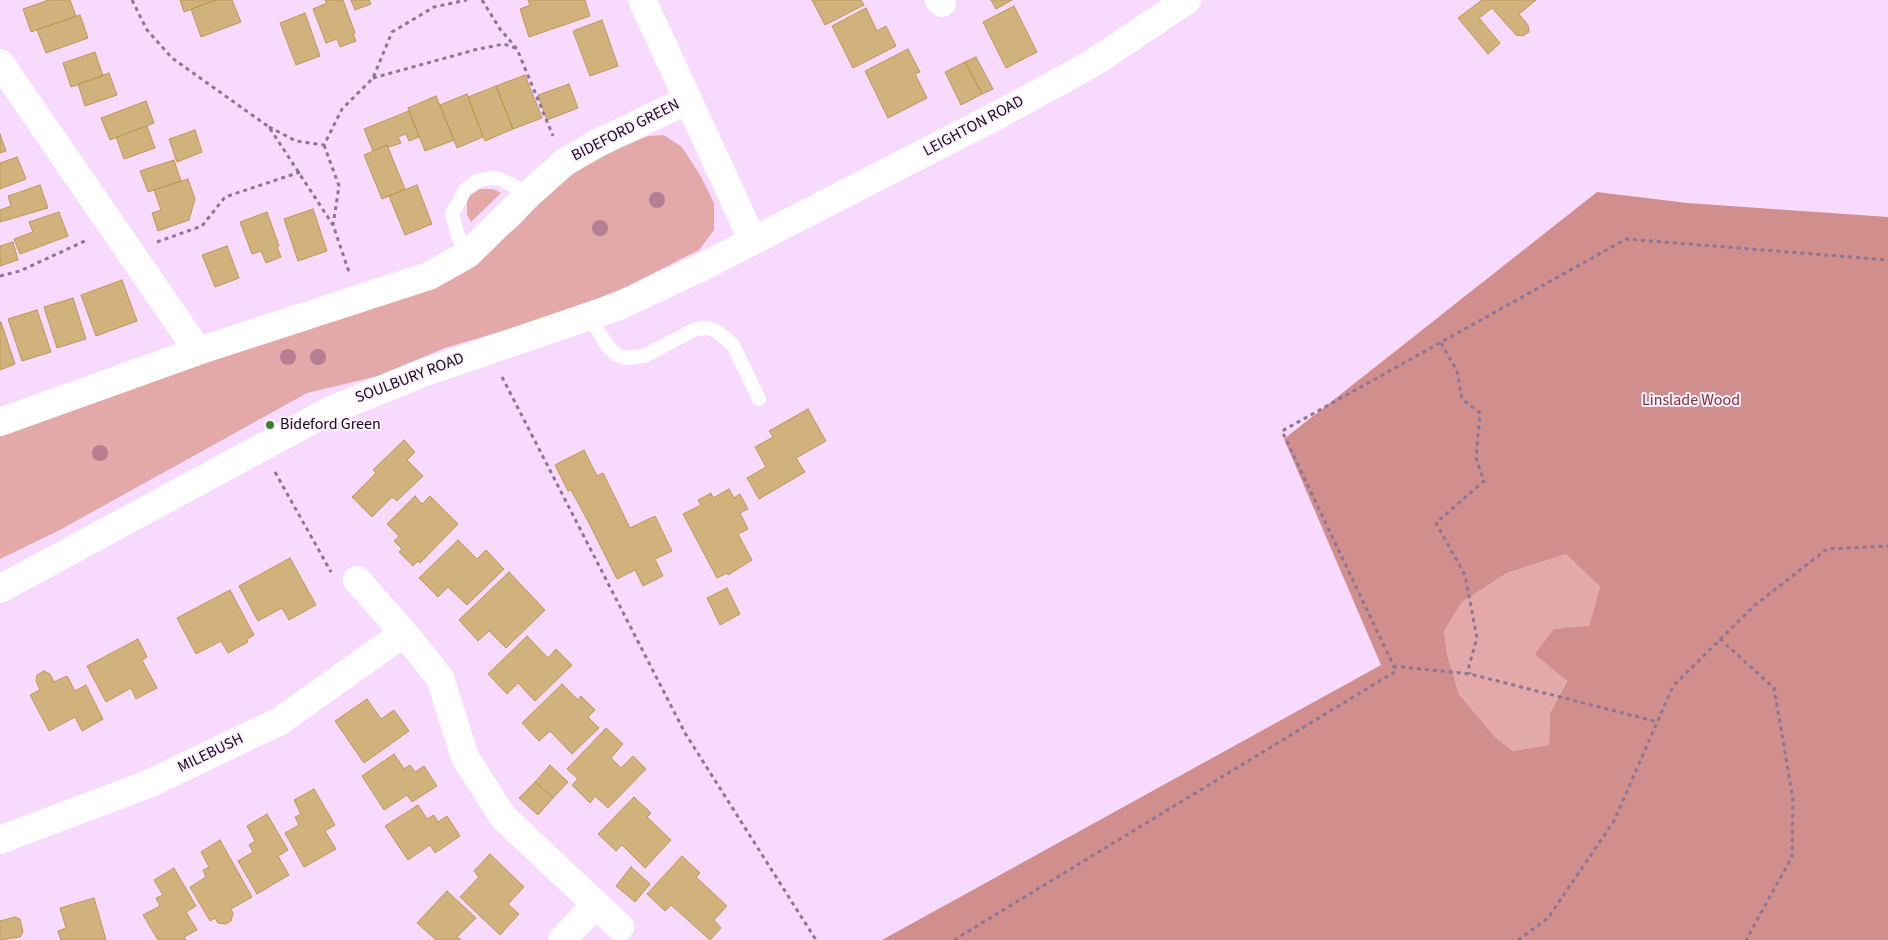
<!DOCTYPE html>
<html>
<head>
<meta charset="utf-8">
<style>
  body { margin:0 }
  canvas { display:block; background:#f8daff }
</style>
</head>
<body>
<canvas width="1888" height="940"></canvas>
<script>
const ctx = document.querySelector('canvas').getContext('2d');
ctx.lineJoin = 'round';
function paint(path, color) { ctx.fillStyle = color; ctx.fill(path, 'evenodd'); }
const shape = rows => new Path2D(rows.map(r => 'M' + r).join(''));
function stroke(path, color, width, dash) { ctx.strokeStyle = color; ctx.lineWidth = width; ctx.lineCap = dash ? 'butt' : 'round'; ctx.setLineDash(dash || []); ctx.stroke(path); }
function drawText(font, color, halo, rows, align = 'center') {
  ctx.font = font + ' "Source Sans 3",sans-serif'; ctx.lineWidth = 4; ctx.setLineDash([]); ctx.textBaseline = 'middle'; ctx.strokeStyle = halo; ctx.fillStyle = color; for (const [text, x, y, turn = 0] of rows) {
    ctx.save(); ctx.translate(x, y); ctx.rotate((+turn || 0) * Math.PI / 180); ctx.textAlign = isNaN(turn) ? turn : align; if (halo) ctx.strokeText(text, 0, 0); ctx.fillText(text, 0, 0); ctx.restore();
  }
}
const green = shape([
  [664,135,682,147,700,175,714,203,714,230,699,250,624,288,578,306,526,324,445,348,378,376,307,393,58,531,0,559,0,434,475,262,518,226,557,184,600,156,648,136],
  [480,189,493,189,501,193,471,222,467,215,467,202,469,196],
  [1566,554,1600,587,1589,627,1554,629,1567,680,1550,713,1549,745,1513,751,1494,736,1459,694,1447,654,1444,631,1462,602,1507,573]
]);
const forest = shape([
  [1597,192,1687,203,1888,217,1888,940,882,940,1381,665,1284,439],
  [1566,554,1600,587,1589,626,1554,629,1535,654,1567,681,1550,713,1549,745,1513,751,1494,736,1459,694,1447,654,1444,631,1462,602,1507,573]
]);
const building = shape([
  [49,0,70,0,76,16,31,32,23,9,49,0],
  [180,0,216,0,184,12,180,0],
  [216,0,232,0,241,22,201,37,191,9,216,0],
  [325,0,343,0,355,33,353,34,356,41,340,47,337,39,326,43,313,9,327,3,325,0],
  [351,0,369,0,371,4,355,10,351,0],
  [528,0,585,0,590,16,529,37,520,9,530,5,528,0],
  [812,0,861,0,864,5,825,25,812,0],
  [991,0,1012,0,996,9,991,0],
  [1482,0,1536,0,1519,14,1528,25,1529,32,1523,36,1516,35,1492,8,1479,18,1500,43,1488,54,1458,18,1482,0],
  [1014,6,1037,52,1006,68,983,22,1014,6],
  [866,8,877,31,886,26,896,46,853,68,832,26,866,8],
  [305,13,320,56,296,65,280,23,305,13],
  [80,15,88,38,46,53,37,30,80,15],
  [602,20,618,66,590,76,573,31,602,20],
  [908,49,920,72,915,74,927,98,888,118,865,71,908,49],
  [95,52,103,76,71,87,63,63,95,52],
  [976,57,993,89,982,94,965,62,976,57],
  [965,62,982,94,961,105,945,72,965,62],
  [109,73,117,95,85,106,78,84,109,73],
  [525,75,542,118,513,129,496,86,525,75],
  [569,84,578,108,547,120,538,95,569,84],
  [496,86,513,129,485,141,468,97,496,86],
  [467,94,483,137,457,148,440,105,467,94],
  [436,96,454,140,425,151,408,108,436,96],
  [146,101,154,123,110,140,101,118,146,101],
  [409,111,419,137,409,141,406,134,398,137,401,143,389,147,387,145,373,151,364,129,409,111],
  [147,126,155,148,124,159,116,137,147,126],
  [195,130,202,152,177,162,169,139,195,130],
  [0,134,6,151,0,153,0,134],
  [387,145,405,189,382,199,364,155,387,145],
  [17,157,26,179,0,189,0,163,17,157],
  [174,160,181,181,148,192,140,171,174,160],
  [188,179,195,199,189,220,158,231,152,213,161,210,154,190,188,179],
  [40,185,48,208,0,222,0,210,11,206,8,196,40,185],
  [417,185,432,224,405,235,389,196,417,185],
  [313,209,327,251,298,261,284,219,313,209],
  [59,212,68,236,20,254,14,239,33,232,29,222,59,212],
  [267,212,279,246,277,247,281,257,266,263,261,251,252,254,240,222,267,212],
  [13,242,18,260,0,266,0,246,13,242],
  [227,246,239,278,215,287,202,255,227,246],
  [122,280,137,321,96,336,81,295,122,280],
  [73,298,86,339,57,348,44,307,73,298],
  [37,310,51,352,22,361,8,319,37,310],
  [1,322,15,364,0,370,0,323,1,322],
  [808,409,826,441,796,458,805,472,759,499,747,478,766,467,755,447,773,437,769,431,808,409],
  [404,440,415,452,407,460,423,476,397,501,392,497,372,517,352,497,376,473,373,470,404,440],
  [584,450,597,476,603,473,630,528,655,516,672,551,655,559,663,576,643,586,635,570,617,579,589,523,571,490,568,491,555,465,584,450],
  [729,489,734,498,740,494,748,509,740,513,748,529,738,534,752,560,728,575,727,573,717,578,683,514,701,505,698,500,711,493,713,498,729,489],
  [415,496,422,504,430,496,458,524,420,563,418,561,413,566,399,552,402,549,394,541,399,536,387,524,415,496],
  [458,540,477,559,486,550,504,569,467,605,448,587,438,597,419,578,458,540],
  [290,558,316,605,289,620,282,608,258,621,239,586,290,558],
  [509,572,545,610,506,648,489,631,478,641,459,620,509,572],
  [727,588,740,614,720,625,707,598,727,588],
  [230,590,254,635,247,639,248,642,228,653,221,641,196,654,177,618,230,590],
  [527,636,548,658,556,649,572,665,535,701,518,683,507,694,488,674,527,636],
  [138,639,147,657,142,660,157,688,136,699,131,688,106,702,87,666,138,639],
  [44,671,50,674,54,682,67,676,75,691,86,685,103,719,82,731,75,717,49,731,30,695,40,690,36,681,37,675,44,671],
  [562,684,578,700,581,696,595,710,588,717,599,728,572,754,550,731,539,741,522,723,562,684],
  [367,699,381,719,394,710,409,731,364,763,335,721,367,699],
  [606,728,623,744,611,758,621,768,633,756,646,769,608,808,595,796,590,803,572,785,578,779,567,769,606,728],
  [394,754,404,769,410,765,415,772,424,766,437,786,412,802,407,795,384,810,362,776,394,754],
  [550,765,568,782,553,798,535,782,550,765],
  [535,782,553,798,538,815,519,798,535,782],
  [314,789,335,825,325,831,336,849,304,867,285,833,299,825,295,817,301,814,294,800,314,789],
  [634,797,651,813,647,817,671,840,645,868,622,845,616,851,598,834,634,797],
  [418,805,427,819,434,815,438,822,447,816,460,836,435,853,430,845,408,860,385,826,418,805],
  [267,814,288,850,278,856,289,875,257,894,238,861,253,852,249,845,255,841,247,826,267,814],
  [220,840,252,897,231,909,233,913,231,921,226,924,218,923,215,918,210,921,190,887,206,877,203,870,209,867,201,852,220,840],
  [490,854,524,887,508,904,519,914,500,935,460,897,479,877,474,871,490,854],
  [682,856,700,873,696,877,727,906,714,920,721,928,710,940,671,905,665,911,647,894,682,856],
  [631,867,650,884,635,902,616,886,631,867],
  [174,868,196,906,186,912,197,930,184,937,186,940,158,940,143,915,160,906,156,898,163,895,154,880,174,868],
  [447,891,476,918,457,937,461,940,436,940,417,923,447,891],
  [94,898,106,940,61,940,58,931,66,928,60,908,94,898],
  [15,917,20,919,23,932,20,937,0,940,0,921,15,917]
]);
const path = shape([
  [132,0,147,30,172,58,269,127,333,225,349,272],
  [482,0,500,29,517,49,553,136],
  [373,78,478,49,504,44,515,48],
  [269,127,296,141,324,145,342,109,373,78,392,32,434,7,467,0],
  [324,145,339,186,333,225],
  [157,242,202,226,225,197,300,172],
  [0,276,20,271,87,240],
  [1441,343,1457,371,1462,399,1480,413,1476,458,1484,481,1436,523,1465,575,1477,638,1469,666,1470,674],
  [502,377,685,733,816,940],
  [275,472,331,572],
  [1720,639,1774,688,1793,799,1792,857,1746,940],
  [1393,666,1470,674,1658,722],
  [954,940,1396,671,1282,431,1626,239,1888,260],
  [1518,940,1548,918,1614,821,1673,686,1755,605,1827,549,1888,546]
]);
const service = shape([
  [468,254,458,236,452,214,465,190,477,181,490,178,500,179,529,194],
  [589,316,608,347,617,355,626,358,644,356,696,329,708,328,718,332,733,345,759,399]
]);
const minor = shape([
  [939,0,942,3],
  [0,63,198,351],
  [0,422,198,351,429,276,468,254,529,194,565,162,598,143,688,100],
  [357,580,404,633],
  [0,840,146,785,280,721,404,633,440,678,465,757,503,817,620,927],
  [562,940,595,905]
]);
const tertiary = shape([
  [642,0,753,241],
  [0,589,329,411,420,374,619,306,704,266,1000,114,1093,63,1187,0]
]);
const trees = [
  [657,200],
  [600,228],
  [288,357],
  [318,357],
  [100,453]
];
const markers = [
  [270,425,5,"#3b842c"]
];
const streetNames = [
  ["LEIGHTON ROAD",974,127,-28],
  ["BIDEFORD GREEN",626,131,-27],
  ["SOULBURY ROAD",410,379,-21],
  ["MILEBUSH",211,754,-26]
];
const parkNames = [
  ["Linslade Wood",1691,401]
];
const poiNames = [
  ["Bideford Green",280,425]
];
paint(green, '#e2a9a8');
paint(forest, '#d08e8d');
paint(building, '#d2b27c');
stroke(building, '#bd9754', 1);
stroke(path, '#8e7694', 3, [4, 4]);
stroke(service, '#fff', 14);
stroke(minor, '#fff', 28);
stroke(tertiary, '#fff', 28);
ctx.fillStyle = '#b77d90';
for (const [x, y] of trees) { ctx.beginPath(); ctx.arc(x, y, 8, 0, 2 * Math.PI); ctx.fill(); }
for (const [x, y, r, color] of markers) { const dot = new Path2D(); dot.arc(x, y, r, 0, 2 * Math.PI); ctx.fillStyle = color; ctx.fill(dot); stroke(dot, '#faf0fc', 2); }
drawText('16px', '#19081d', '#faf0fc', streetNames);
drawText('16px', '#813135', '#faf0fc', parkNames);
drawText('16px', '#19081d', '#faf0fc', poiNames, 'left');
</script>
</body>
</html>
